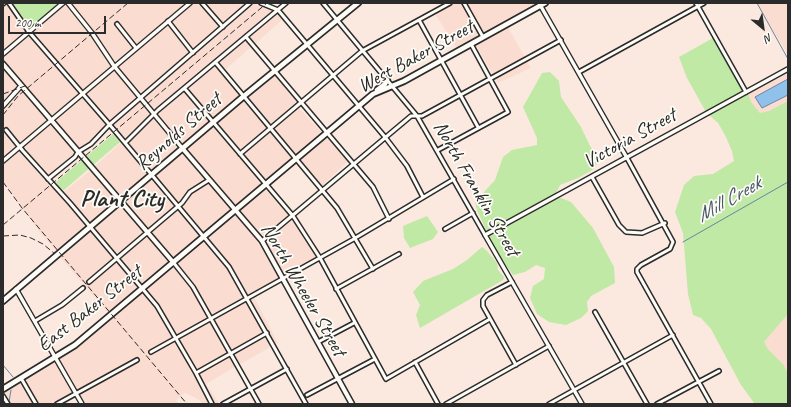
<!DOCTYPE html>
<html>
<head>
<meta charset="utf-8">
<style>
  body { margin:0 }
  #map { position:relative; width:791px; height:407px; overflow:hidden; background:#fbe9e0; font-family:Caveat,sans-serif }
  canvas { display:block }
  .frame { position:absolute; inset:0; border:4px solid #2b2b2b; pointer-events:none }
  .north { position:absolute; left:743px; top:8px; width:40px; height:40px; -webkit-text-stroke:3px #fdfcf7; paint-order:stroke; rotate:151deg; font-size:11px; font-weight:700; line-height:16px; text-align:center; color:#2b2b2b }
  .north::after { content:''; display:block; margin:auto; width:14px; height:18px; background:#2b2b2b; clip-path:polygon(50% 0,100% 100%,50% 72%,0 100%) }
  .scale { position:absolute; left:8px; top:16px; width:98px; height:18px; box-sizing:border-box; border:2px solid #2b2b2b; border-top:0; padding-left:5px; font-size:12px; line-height:14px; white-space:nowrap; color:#2b2b2b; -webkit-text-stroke:3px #fdfcf7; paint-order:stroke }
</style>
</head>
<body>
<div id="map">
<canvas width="791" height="407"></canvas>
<div class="frame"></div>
<div class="north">N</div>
<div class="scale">200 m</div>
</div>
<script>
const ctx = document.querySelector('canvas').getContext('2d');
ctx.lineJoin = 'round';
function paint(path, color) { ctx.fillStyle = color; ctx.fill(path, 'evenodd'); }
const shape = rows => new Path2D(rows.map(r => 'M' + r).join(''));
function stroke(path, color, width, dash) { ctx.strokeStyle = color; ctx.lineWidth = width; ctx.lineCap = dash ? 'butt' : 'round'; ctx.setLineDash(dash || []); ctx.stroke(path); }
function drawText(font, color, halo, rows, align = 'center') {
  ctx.font = font + ' Caveat,sans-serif'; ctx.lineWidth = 3.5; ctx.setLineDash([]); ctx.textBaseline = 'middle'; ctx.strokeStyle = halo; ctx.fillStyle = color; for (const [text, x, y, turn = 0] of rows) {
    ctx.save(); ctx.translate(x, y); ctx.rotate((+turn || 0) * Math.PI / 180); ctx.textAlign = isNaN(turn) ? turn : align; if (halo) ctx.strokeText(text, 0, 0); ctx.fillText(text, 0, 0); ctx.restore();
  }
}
const built = shape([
  [7,3,26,32,3,51,3,6],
  [66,3,91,34,112,66,82,91,31,33],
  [70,3,187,3,136,46,117,21,114,24,133,48,114,64,94,32],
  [193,3,200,3,220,27,193,50,171,22],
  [205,3,247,3,223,25],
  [253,3,257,3,274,11,154,111,143,98],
  [454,3,462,3,481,36,457,49,435,14],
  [466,3,537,3,538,5,484,34],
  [756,3,788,3,788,55,774,32],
  [278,13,283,19,255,44,249,37],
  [168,24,190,52,141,95,116,67],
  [507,26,525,57,493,75,475,44],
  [29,35,79,94,51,118,3,61,3,56],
  [246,40,252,46,225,70,219,63],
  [527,61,531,68,498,83,495,78],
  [216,65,242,96,214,119,188,89],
  [3,66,19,86,3,103],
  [114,69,138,97,109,123,84,94],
  [788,71,788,79,755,97,770,105,788,95,788,101,769,111,760,113,751,102,748,93],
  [275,73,299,101,271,125,247,96],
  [21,89,48,120,20,143,6,127,4,130,18,146,3,159,3,109],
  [185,91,211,122,183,146,157,114],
  [81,97,106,125,89,143,78,150,53,121],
  [244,99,268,127,240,151,216,122],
  [141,100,152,114,124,140,111,126],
  [298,107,323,134,297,156,273,128],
  [155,117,181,149,152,172,127,143],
  [51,123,75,152,48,177,22,147],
  [214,125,263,184,235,208,186,149],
  [271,130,294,158,265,181,242,154],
  [325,137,349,160,322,186,299,159],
  [122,142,150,175,122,198,95,166],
  [20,149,88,226,56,251,40,232,3,181,3,164],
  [183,152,207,180,189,191,179,203,155,175],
  [92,169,119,200,91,224,60,189,65,191],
  [152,177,176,205,148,229,124,201],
  [209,182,233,210,205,234,181,206,191,194],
  [264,188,290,216,262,239,238,211],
  [121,203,145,231,117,255,93,227],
  [178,208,202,236,173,260,150,232],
  [235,213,261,242,280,278,248,296,230,265,207,236],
  [292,219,316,257,283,276,265,242],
  [91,229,115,257,87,282,89,285,117,260,140,288,109,314,59,256],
  [147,234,171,262,142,286,120,258],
  [204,239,228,268,245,298,212,316,194,286,176,263],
  [173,265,192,288,209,318,176,336,158,305,145,289],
  [142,291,155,307,173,338,148,351,150,355,175,341,210,404,203,404,198,399,185,393,176,400,179,404,84,404,78,394,139,361,137,358,76,391,58,359,76,347],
  [254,297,278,343,275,344,250,299],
  [247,301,264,333,231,351,214,319],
  [788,314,788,373,783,364,768,349,764,342],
  [211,321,228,353,197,370,178,339],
  [266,336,272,346,239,365,233,354],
  [230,356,236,366,206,384,220,404,214,404,199,373],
  [55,361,74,393,53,404,38,404,24,379],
  [21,380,34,404,10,404,3,393,3,391]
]);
const green = shape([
  [13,3,59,3,60,4,30,28],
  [713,38,743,91,706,112,687,78,679,57],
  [550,72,559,81,561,97,581,127,590,146,599,159,594,169,578,178,560,185,555,195,487,232,477,210,475,202,495,180,503,157,512,150,537,145,537,138,523,107,542,73],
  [748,93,751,102,760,113,769,111,788,101,788,314,764,342,768,349,783,364,788,373,788,404,755,404,741,385,711,329,701,318,693,315,688,294,683,233,675,212,684,185,694,176,713,174,734,161,732,151,725,135,718,123,709,115],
  [113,134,120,142,64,190,60,188,56,182],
  [559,197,571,202,593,228,614,267,615,283,591,296,587,302,588,311,581,318,566,325,549,322,537,314,530,298,533,286,544,279,545,268,536,265,525,272,513,275,498,254,489,236],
  [427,216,438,232,433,239,410,248,404,238,403,226],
  [482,247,487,251,497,263,498,270,504,277,503,280,420,328,416,315,420,305,413,292,423,281,453,269,467,260]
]);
const water = shape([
  [788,79,788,95,762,108,755,97,788,79]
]);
const stream = shape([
  [757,3,788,59],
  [683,242,788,182],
  [3,365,13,377],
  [9,402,11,390]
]);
const minor = shape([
  [9,3,29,32,115,131,229,267,306,404],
  [202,3,223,27],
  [261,3,278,10,385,137,407,166,423,197],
  [323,3,417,116,485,235],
  [464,3,483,37],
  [696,3,746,92],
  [3,4,4,3],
  [419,20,478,127],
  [168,21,193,53],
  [117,24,136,48],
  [246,37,373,187,389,219],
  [216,63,337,208,373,269],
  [579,72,704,3],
  [185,89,293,216,320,258,386,379,490,319],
  [6,130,23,151,70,203,157,306,196,373,212,404],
  [125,143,158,110,286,3],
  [438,150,508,112,471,44],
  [240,154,362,51,450,3],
  [627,158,673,242,670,249,641,265,637,269,637,272,711,404],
  [592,177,619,225,626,232,642,233,665,223],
  [48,179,75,157,78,152,91,144,109,125,250,3],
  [445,229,473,213],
  [262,241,411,116,422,116,561,40],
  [173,262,193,287,259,404],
  [89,282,182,203,190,192,209,180],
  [512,282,487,295,483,300,483,306,516,365],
  [336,289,399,254],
  [595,312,647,404],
  [35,321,62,305,83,288],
  [318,342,354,323],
  [151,352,352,240,454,179],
  [415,362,438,404],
  [196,373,267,333],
  [21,378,36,404],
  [307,395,375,359],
  [3,396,8,404],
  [57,404,137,360],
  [223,404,287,369],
  [446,404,549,346],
  [549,404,673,335],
  [657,404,719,371]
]);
const tertiary = shape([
  [68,3,92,33,114,66,183,149],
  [539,3,627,158],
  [3,54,63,3],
  [3,106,21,86],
  [3,161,190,3],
  [16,289,82,404],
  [582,404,485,235,788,69]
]);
const secondary = shape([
  [3,64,173,262],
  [183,149,262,241,352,404]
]);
const primary = shape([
  [377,90,385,84,387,80],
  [3,301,244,96,358,3],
  [3,389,75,345,373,94,404,81,545,3]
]);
const rail = shape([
  [3,94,25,86],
  [3,115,18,96,128,3],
  [3,182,22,208,187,404],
  [3,225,267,3],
  [3,236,20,235,31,238,43,244,55,254]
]);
const streetNames = [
  ["West Baker Street",416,57,-29],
  ["Reynolds Street",179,132,-41],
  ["Victoria Street",630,139,-29],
  ["North Franklin Street",476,189,60],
  ["North Wheeler Street",303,290,60],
  ["East Baker Street",90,309,-38]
];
const waterNames = [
  ["Mill Creek",729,200,-30]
];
const districtNames = [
  ["Plant City",122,200]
];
paint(built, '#fadcd0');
paint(green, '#bfe9a4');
paint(water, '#8fc1eb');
stroke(water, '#67859e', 1);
stroke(stream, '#67859e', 1);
stroke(minor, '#2b2b2b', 6);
stroke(tertiary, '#2b2b2b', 6);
stroke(secondary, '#2b2b2b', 7);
stroke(primary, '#2b2b2b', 8);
stroke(minor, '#fdfcf7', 3);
stroke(tertiary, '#fdfcf7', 3.5);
stroke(secondary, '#fdfcf7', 4);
stroke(primary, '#fdfcf7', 4.5);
stroke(rail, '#2b2b2b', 1, [6, 3]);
drawText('20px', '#2b2b2b', '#fdfcf7', streetNames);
drawText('italic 21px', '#495865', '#fdfcf7', waterNames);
drawText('bold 24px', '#2b2b2b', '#fdfcf7', districtNames);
</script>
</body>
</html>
